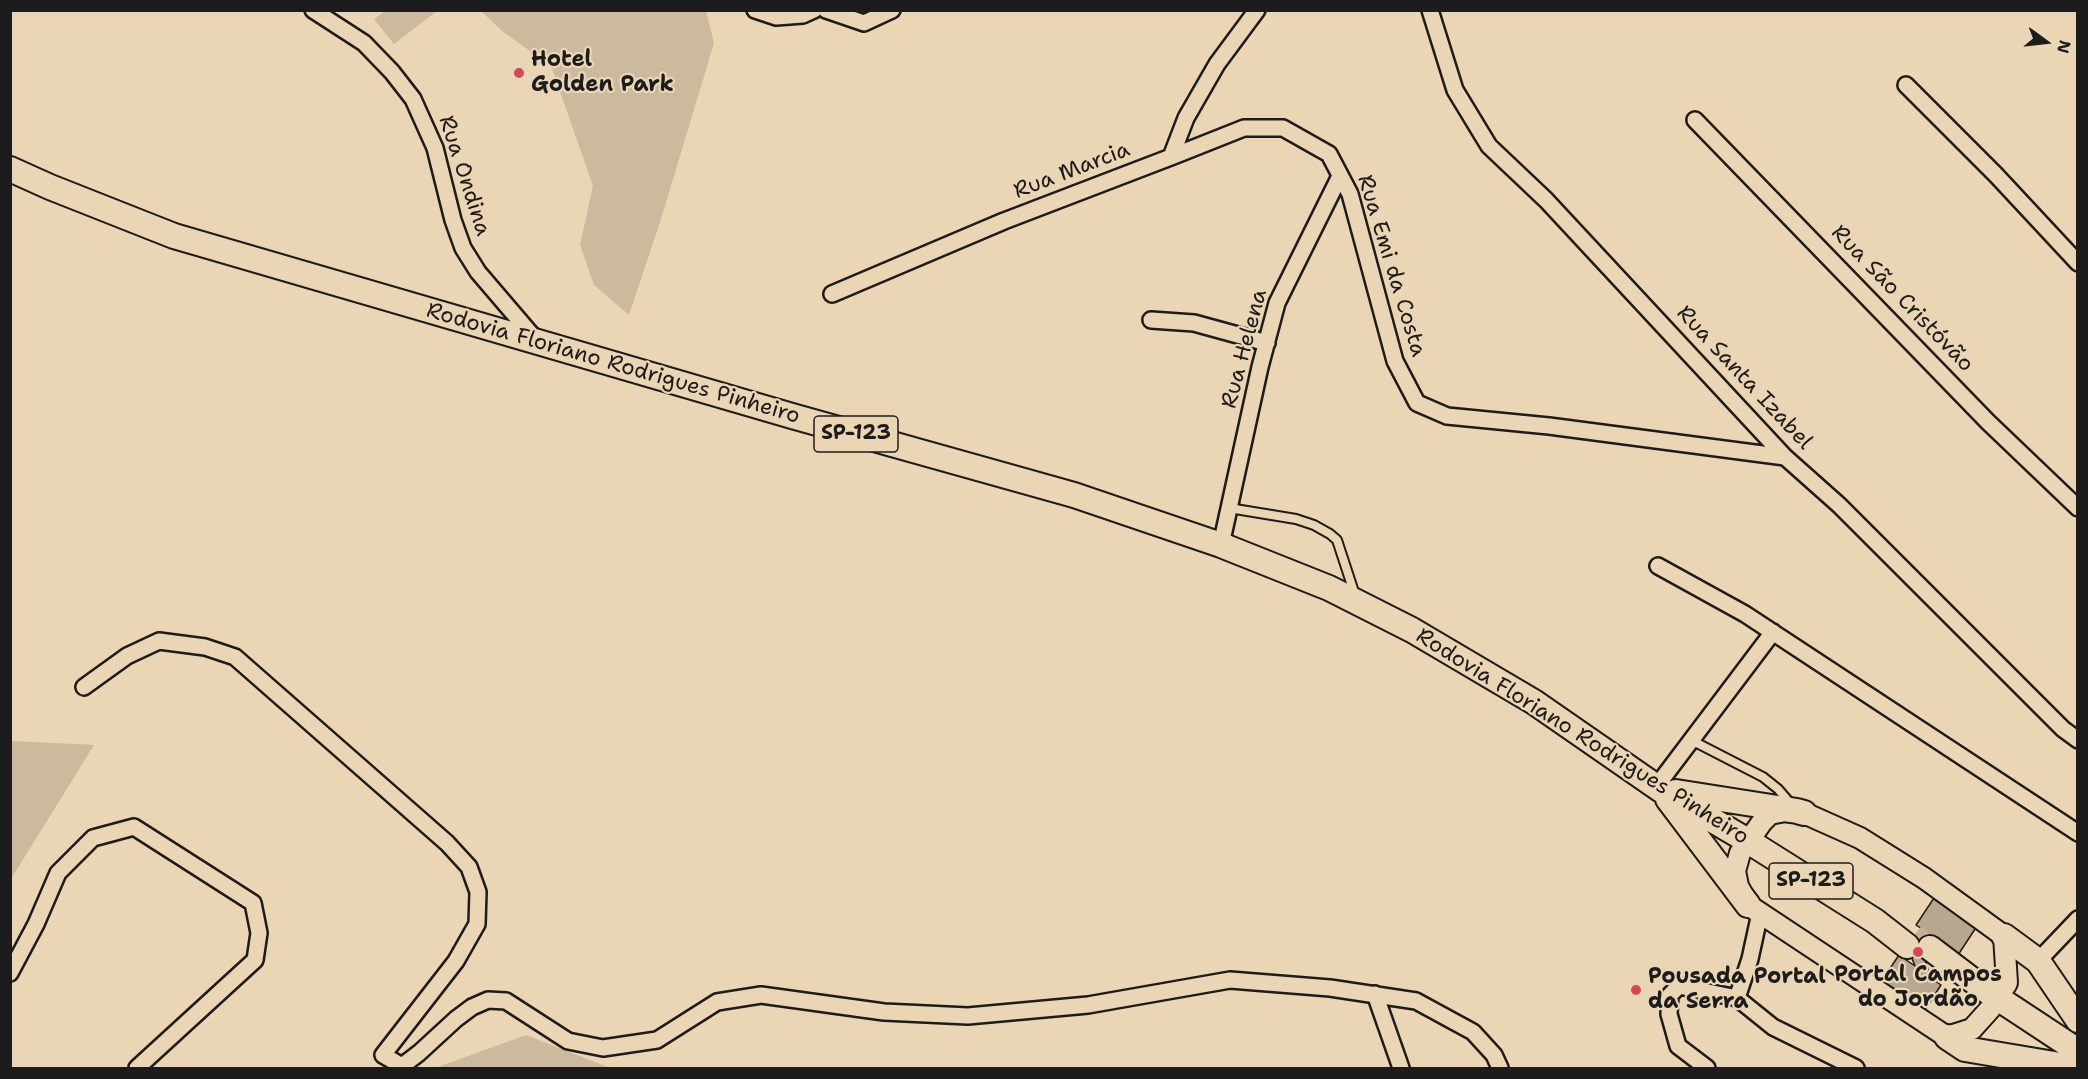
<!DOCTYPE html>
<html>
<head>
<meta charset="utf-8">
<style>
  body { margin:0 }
  #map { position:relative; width:2088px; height:1079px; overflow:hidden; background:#ead5b4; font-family:"Shantell Sans",sans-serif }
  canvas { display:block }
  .frame { position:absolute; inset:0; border:12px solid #1c1c1c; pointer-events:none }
  .north { position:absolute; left:2016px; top:12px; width:60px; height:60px; -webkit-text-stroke:4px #ead5b4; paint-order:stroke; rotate:105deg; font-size:16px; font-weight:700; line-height:24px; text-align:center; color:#1c1c1c }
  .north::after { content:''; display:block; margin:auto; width:21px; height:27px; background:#1c1c1c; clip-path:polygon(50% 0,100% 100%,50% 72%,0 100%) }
</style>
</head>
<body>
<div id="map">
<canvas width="2088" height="1079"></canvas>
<div class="frame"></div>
<div class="north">N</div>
</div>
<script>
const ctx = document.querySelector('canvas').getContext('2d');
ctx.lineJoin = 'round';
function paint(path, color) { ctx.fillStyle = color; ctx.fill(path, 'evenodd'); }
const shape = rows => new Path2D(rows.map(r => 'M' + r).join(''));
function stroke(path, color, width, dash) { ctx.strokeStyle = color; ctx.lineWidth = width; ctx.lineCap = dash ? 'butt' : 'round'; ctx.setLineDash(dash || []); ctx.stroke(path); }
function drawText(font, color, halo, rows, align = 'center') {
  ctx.font = font + ' "Shantell Sans",sans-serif'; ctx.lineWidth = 4.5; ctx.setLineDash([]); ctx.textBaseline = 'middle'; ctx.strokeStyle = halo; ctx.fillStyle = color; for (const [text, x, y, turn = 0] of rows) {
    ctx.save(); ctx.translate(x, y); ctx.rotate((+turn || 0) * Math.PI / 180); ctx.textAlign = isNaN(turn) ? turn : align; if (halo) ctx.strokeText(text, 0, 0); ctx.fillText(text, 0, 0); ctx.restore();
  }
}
const green = shape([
  [385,11,385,10,437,11,394,44,374,19],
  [481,11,706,11,714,43,661,219,629,315,594,285,580,245,593,186,551,66,502,31],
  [11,741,94,745,11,879,10,741],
  [526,1035,610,1068,435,1068]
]);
const building = shape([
  [1934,898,1977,926,1958,955,1924,957,1931,978,1941,985,1924,1011,1881,982,1899,955,1915,966,1907,946,1914,936,1934,937,1916,925,1934,898]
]);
const primaryTunnel = shape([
  [1914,936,1930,948]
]);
const service = shape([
  [1229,508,1296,519,1314,525,1330,534,1337,540,1355,595],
  [1691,740,1763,777,1778,789,1790,803]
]);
const minor = shape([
  [313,10,364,43,392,72,413,99,435,148,453,220,463,248,478,272,537,341],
  [755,10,776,17,803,15,814,10],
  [826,10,864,23,892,10],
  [1430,10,1455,90,1489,146,1546,200,1785,457,1839,505,2063,729,2078,740],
  [1906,85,1996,175,2078,263],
  [1695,120,1988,422,2078,508],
  [1171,157,1244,128,1283,128,1329,154,1350,194,1395,361,1417,403,1447,416,1549,426,1785,457],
  [832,294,1004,221,1171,157,1186,118,1217,64,1257,10],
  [1151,320,1194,323,1267,343],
  [1221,545,1260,367,1277,303,1340,176],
  [1658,566,1745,614,2078,833],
  [84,687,127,656,159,641,205,647,235,657,447,843,469,867,478,892,477,924,456,961,383,1055,402,1066,419,1053,456,1019,472,1007,488,1000,506,1001,568,1041,603,1048,657,1040,717,1002,761,995,884,1012,968,1016,1088,1005,1230,980,1330,988,1416,1001,1473,1032,1494,1055,1500,1068],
  [1656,787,1773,632],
  [1760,913,1750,959,1737,998,1773,1027,1856,1068],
  [2038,961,2078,919],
  [10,973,36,924,58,873,93,838,134,827,253,903,259,933,255,960,137,1068],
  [1375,994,1401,1068],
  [1707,1068,1678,1046,1669,1014,1670,995,1679,986,1737,998]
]);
const tertiary = shape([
  [1785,811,1804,813,1860,838,1924,878,2004,936,2007,983,1990,1009,1972,1029,1947,1037,1748,905,1738,886,1735,871,1740,853,1762,822,1770,814,1785,811]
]);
const primary = shape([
  [10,169,50,187,174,236,792,416,1074,495,1221,545,1329,588,1412,630,1534,702,1661,790,1748,841,1875,921,1907,946],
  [1676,792,1797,811,1804,813],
  [1668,799,1748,905],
  [2004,936,2038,961,2078,1020],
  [1930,948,1984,989,2078,1051],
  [1947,1037,1965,1049,2078,1068]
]);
const markers = [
  [519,73,6,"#d1495b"],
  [1918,952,6,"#d1495b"],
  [1636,990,6,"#d1495b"]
];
const shields = [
  [856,434,84],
  [1811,881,84]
];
const shieldNames = [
  ["SP-123",856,434],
  ["SP-123",1811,881]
];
const poiNames = [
  ["Hotel",531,60],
  ["Golden Park",531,85],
  ["Portal Campos",1918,975,"center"],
  ["do Jordão",1918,1000,"center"],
  ["Pousada Portal",1648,977],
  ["da Serra",1648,1002]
];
const streetNames = [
  ["Rua Marcia",1072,171,-21],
  ["Rua Ondina",464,176,72],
  ["Rua Emi da Costa",1391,266,73],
  ["Rua São Cristóvão",1902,299,46],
  ["Rua Helena",1245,349,-75],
  ["Rodovia Floriano Rodrigues Pinheiro",613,364,16],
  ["Rua Santa Izabel",1744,378,47],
  ["Rodovia Floriano Rodrigues Pinheiro",1582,737,32]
];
paint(green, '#ccba9e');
paint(building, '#b7a78f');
stroke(building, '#1c1c1c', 1.5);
stroke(primaryTunnel, '#c1b096', 24, [24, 12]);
stroke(service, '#1c1c1c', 12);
stroke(minor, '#1c1c1c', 20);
stroke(tertiary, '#1c1c1c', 24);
stroke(primary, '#1c1c1c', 28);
stroke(service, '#ead5b4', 8);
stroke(minor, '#ead5b4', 15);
stroke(tertiary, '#ead5b4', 20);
stroke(primary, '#ead5b4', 24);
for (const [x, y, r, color] of markers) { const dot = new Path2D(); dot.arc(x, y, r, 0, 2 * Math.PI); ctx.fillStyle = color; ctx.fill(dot); stroke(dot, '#ead5b4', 2); }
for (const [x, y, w] of shields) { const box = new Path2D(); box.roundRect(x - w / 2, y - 18, w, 36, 4.5); ctx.fillStyle = '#ead5b4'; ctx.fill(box); stroke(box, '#1c1c1c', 1.5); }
drawText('bold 21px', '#1c1c1c', null, shieldNames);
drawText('bold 22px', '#1c1c1c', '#ead5b4', poiNames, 'left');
drawText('22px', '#1c1c1c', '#ead5b4', streetNames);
</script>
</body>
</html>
